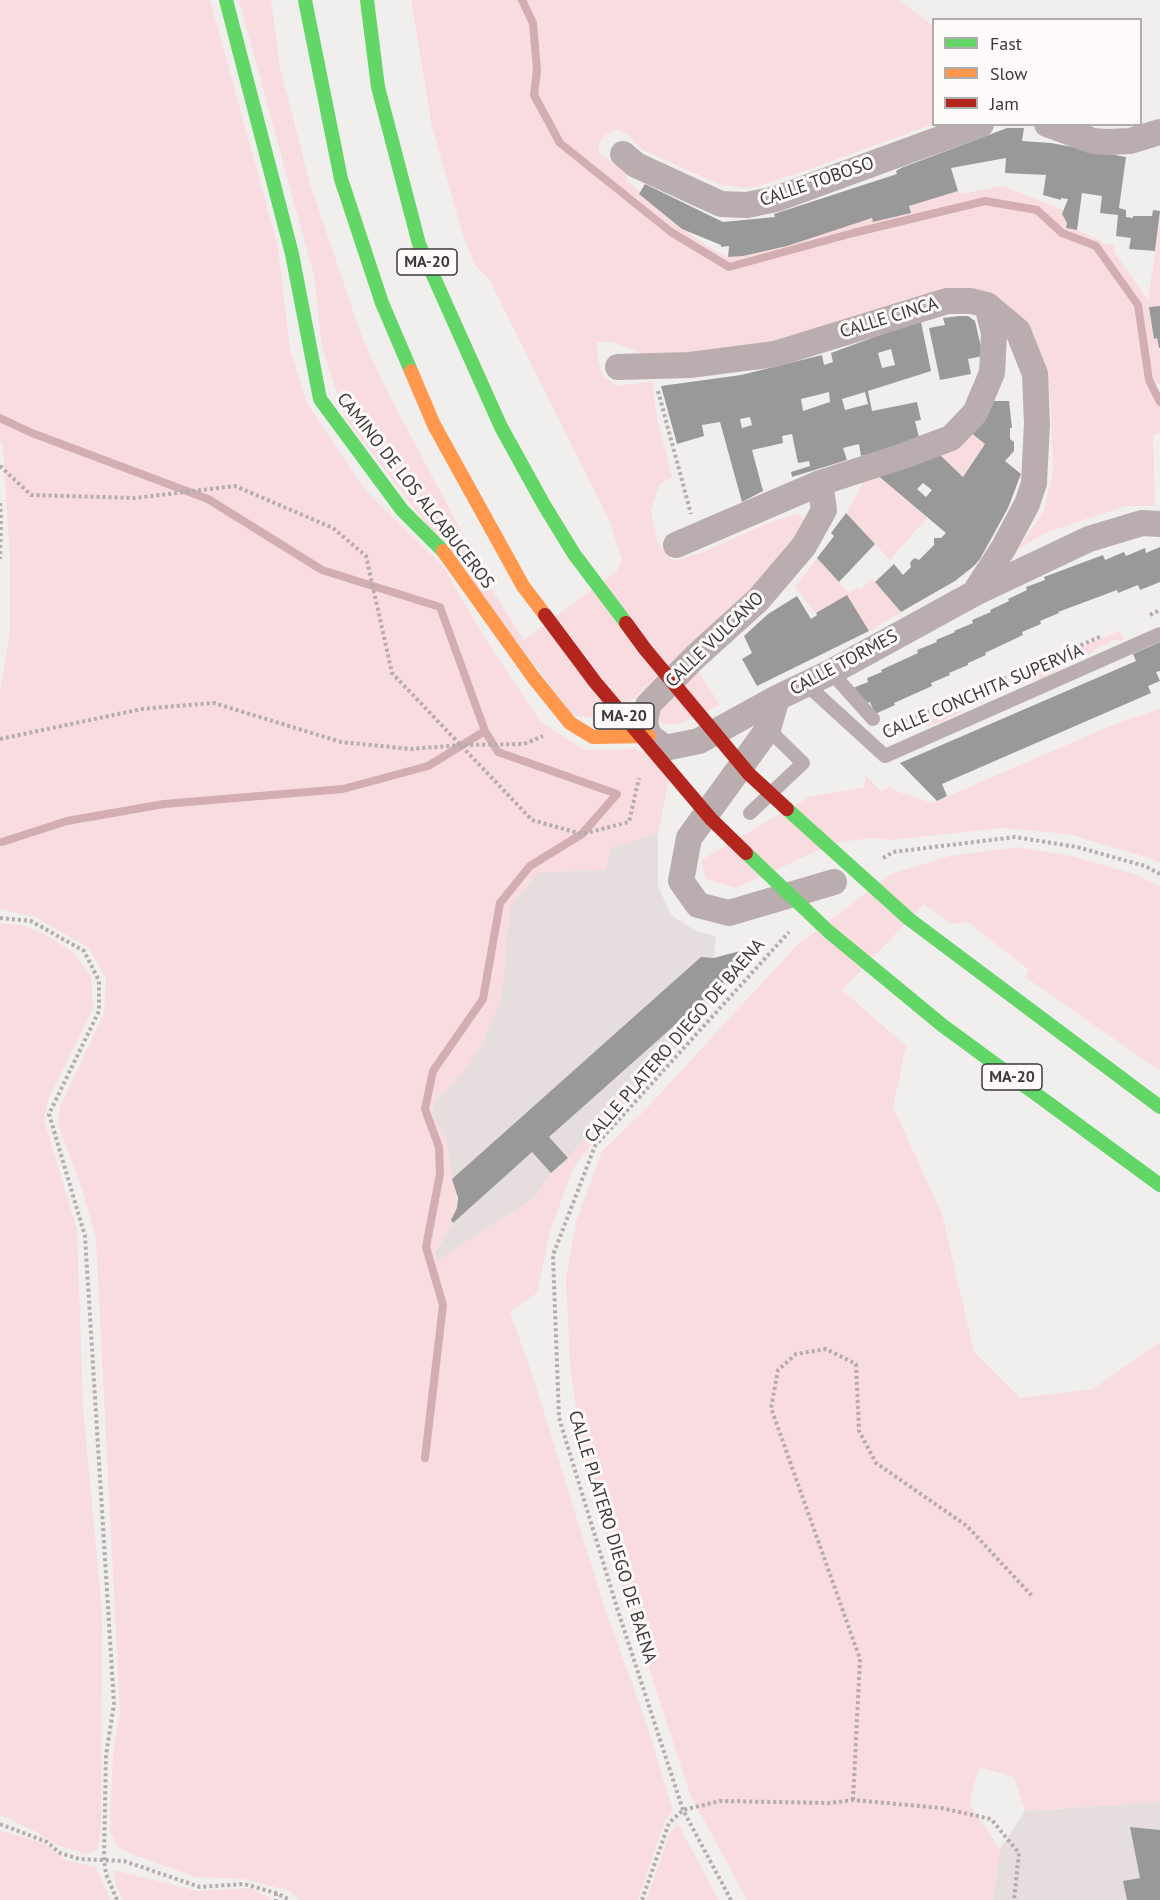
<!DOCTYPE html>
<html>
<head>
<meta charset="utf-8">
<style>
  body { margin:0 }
  #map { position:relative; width:1160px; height:1900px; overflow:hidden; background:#f1eeee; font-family:"PT Sans",sans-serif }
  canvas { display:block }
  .legend { position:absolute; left:932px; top:18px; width:210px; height:108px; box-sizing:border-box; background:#fffafa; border:2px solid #b1adad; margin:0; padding:8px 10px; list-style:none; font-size:18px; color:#3b3939 }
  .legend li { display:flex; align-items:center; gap:12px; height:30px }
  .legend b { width:30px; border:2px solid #b1adad }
</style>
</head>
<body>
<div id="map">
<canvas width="1160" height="1900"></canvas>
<ul class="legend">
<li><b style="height:8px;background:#63d668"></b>Fast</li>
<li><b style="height:8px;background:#ff974d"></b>Slow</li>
<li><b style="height:8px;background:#b3261e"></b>Jam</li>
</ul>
</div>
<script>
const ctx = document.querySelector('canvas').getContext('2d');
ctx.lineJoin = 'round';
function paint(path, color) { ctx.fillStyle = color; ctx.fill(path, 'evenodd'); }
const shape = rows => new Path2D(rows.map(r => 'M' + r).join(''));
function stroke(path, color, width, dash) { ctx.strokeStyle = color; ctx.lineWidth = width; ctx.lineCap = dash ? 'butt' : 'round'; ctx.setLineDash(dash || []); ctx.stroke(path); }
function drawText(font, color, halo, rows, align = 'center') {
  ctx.font = font + ' "PT Sans",sans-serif'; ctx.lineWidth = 6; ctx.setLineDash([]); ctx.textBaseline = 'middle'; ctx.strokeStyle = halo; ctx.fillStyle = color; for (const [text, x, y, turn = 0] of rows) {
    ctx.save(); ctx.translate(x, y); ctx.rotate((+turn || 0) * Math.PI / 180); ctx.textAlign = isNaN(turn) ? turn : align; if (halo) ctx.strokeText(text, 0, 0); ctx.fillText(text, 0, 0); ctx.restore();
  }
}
const built = shape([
  [658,834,658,886,671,915,696,931,716,936,714,958,740,951,748,960,673,1047,609,1109,568,1158,551,1173,534,1198,437,1261,435,1253,453,1223,451,1220,457,1208,458,1198,431,1113,436,1100,461,1075,501,999,510,907,538,872,605,870,612,847],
  [1160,1802,1160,1900,993,1900,1000,1849,1025,1811]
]);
const green = shape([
  [0,0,210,0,278,247,290,349,307,403,365,490,442,565,483,635,540,721,584,750,635,749,673,758,658,834,612,847,605,870,538,872,510,907,501,999,482,1045,461,1075,436,1100,431,1113,446,1140,456,1194,457,1208,451,1219,453,1223,435,1253,437,1261,534,1198,551,1173,568,1158,609,1109,680,1039,682,1040,657,1070,613,1114,573,1169,550,1231,537,1293,510,1312,532,1374,605,1609,648,1728,673,1811,665,1821,638,1900,300,1900,290,1891,243,1879,196,1877,131,1854,117,1846,110,1831,113,1753,120,1713,96,1238,83,1192,58,1124,60,1107,104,1014,106,978,88,947,35,917,0,909,0,692,10,632,10,559,3,449,0,439],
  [239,0,271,0,280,67,310,184,362,337,387,391,494,593,524,640,616,572,622,560,609,520,489,279,475,265,464,239,432,127,411,0,899,0,933,26,933,124,785,178,750,188,721,185,641,149,629,135,616,129,605,135,599,143,599,153,628,175,626,180,640,192,639,194,682,229,714,250,728,257,743,256,778,247,871,218,874,222,911,213,909,206,958,191,960,194,1003,186,1064,210,1062,214,1067,223,1066,228,1077,230,1101,241,1101,243,1115,245,1114,252,1148,300,1160,220,1160,306,1149,307,1154,338,1157,338,1160,352,1160,383,1155,385,1160,392,1160,432,1153,436,1155,506,1127,506,1080,521,1045,533,1017,550,1037,522,1044,509,1053,473,1051,406,1044,368,995,298,796,339,690,354,641,353,612,342,597,342,598,360,603,376,617,386,652,381,657,418,672,477,659,485,651,511,658,543,673,561,704,552,766,524,798,513,807,523,754,590,627,704,597,718,573,715,345,418,322,347,314,276],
  [969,431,985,444,963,477,940,455],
  [876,474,927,518,890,560,846,513,865,480],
  [817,558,849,593,858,588,860,590,872,579,901,612,869,631,847,595,816,614,795,587],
  [1119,631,1124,640,1112,640,1106,645,1101,645,1089,654,1086,653,1079,657,1076,650],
  [1053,659,1059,670,1041,679,1006,685,999,693,983,699,979,693],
  [699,672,720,705,689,720,676,724,663,724,657,716,661,706],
  [957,702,961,712,942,722,926,727,921,717],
  [1160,709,1160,863,1150,858,1068,834,1002,828,891,840,871,838,834,843,736,888,706,879,701,860,809,797,865,787,865,775,882,792,889,786,896,791,932,803,1120,722],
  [1017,847,1072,856,1137,875,1160,887,1160,1071,1025,977,1029,970,968,922,951,924,924,904,842,990,906,1046,893,1107,942,1214,974,1352,1020,1398,1093,1389,1160,1342,1160,1802,1025,1811,1014,1777,979,1767,969,1804,1000,1849,993,1900,747,1900,690,1794,585,1472,570,1364,566,1278,577,1219,602,1151,646,1109,797,945,891,874,950,856],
  [0,923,20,925,44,934,73,952,91,976,93,1008,48,1100,44,1120,77,1230,83,1406,102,1613,101,1828,98,1849,86,1854,57,1845,35,1831,0,1815],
  [678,1824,719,1900,646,1900,670,1833],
  [0,1830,45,1844,65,1860,96,1867,110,1900,0,1900],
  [113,1870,198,1891,249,1888,270,1898,271,1900,123,1900,116,1886]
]);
const stream = shape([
  [522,0,533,23,537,70,534,95,560,143,671,232,729,267,853,233,985,201,1037,210,1062,233,1096,246,1138,305,1149,380,1160,402],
  [0,418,32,433,208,499,322,570,440,607,485,731,498,752,617,794,582,834,530,866,500,903,483,999,433,1071,425,1109,439,1147,440,1174,426,1247,443,1305,425,1458],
  [2,842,67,821,164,804,343,789,428,766,485,731]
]);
const building = shape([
  [1007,128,1024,128,1022,141,1051,143,1126,157,1119,208,1126,210,1126,217,1133,218,1133,216,1152,216,1153,210,1160,211,1155,251,1129,249,1131,238,1116,236,1118,215,1100,213,1102,196,1082,193,1077,230,1066,228,1067,223,1062,214,1068,199,1061,198,1061,200,1043,195,1046,175,1005,173,1006,158,951,168,958,191,909,206,911,213,873,222,872,218,787,246,743,256,728,257,729,246,721,247,721,245,682,229,639,194,645,184,723,222,775,217,774,214,897,174,896,171,901,168],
  [1160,306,1160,348,1159,348,1157,338,1154,339,1149,307],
  [959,316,968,316,975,321,983,356,968,359,971,374,940,380,929,328,945,325,943,318],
  [921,322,931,371,868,391,872,411,917,402,921,420,915,421,920,441,861,456,859,444,843,448,847,460,792,477,791,472,810,466,809,461,798,463,792,434,782,436,783,443,752,450,763,491,742,502,720,422,702,425,704,436,677,444,661,386,741,375,822,355,824,365,833,362,831,353,888,332],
  [891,349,895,365,882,368,878,353],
  [829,392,830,402,803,411,801,399],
  [865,392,868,404,845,410,842,399],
  [750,417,752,425,742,428,740,419],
  [994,401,1009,401,1012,428,1010,428,1010,439,1014,442,1014,451,1005,461,1021,474,1008,508,980,559,974,566,955,581,901,612,875,582,894,564,903,575,911,567,910,563,912,560,915,558,919,560,934,545,934,538,941,538,946,533,876,474,940,455,963,477,985,444,970,432],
  [923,483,932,490,926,497,917,489],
  [846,513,875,544,839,582,817,558,834,536,831,533],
  [1160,547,1160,582,1140,590,1138,585,1118,593,1117,590,1058,612,1059,613,1040,621,1041,624,1022,632,1023,635,985,653,986,655,968,663,968,665,949,673,950,675,931,683,932,686,894,703,895,705,875,714,870,702,866,703,853,688,868,682,867,678,882,672,881,670,918,653,917,650,937,642,936,640,955,632,954,631,973,623,972,620,991,612,990,610,1009,601,1008,599,1027,590,1026,587,1045,580,1044,577,1103,555,1105,560,1124,552,1126,556,1145,548,1146,553],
  [847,595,869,631,757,686,742,659,752,653,744,636,768,614,797,596,811,619,817,615,816,613],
  [1160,642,1160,671,1156,672,1160,681,1148,686,1151,693,942,784,947,796,937,801,900,763,1136,661,1133,654],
  [740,951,748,960,549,1137,568,1158,551,1173,532,1152,453,1223,451,1220,457,1208,458,1198,452,1179,701,957,714,958],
  [1130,1827,1160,1830,1160,1900,1127,1900,1123,1881,1140,1878]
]);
const path = shape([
  [658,391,691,514],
  [0,466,31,495,135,498,235,486,333,528,366,556,392,673,532,820,582,834,629,822,639,778],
  [0,503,1,520,0,559],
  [1150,615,1160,610],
  [888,729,1102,636],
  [0,739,142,709,214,703,341,742,411,749,461,745,524,744,543,736],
  [883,858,893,852,1015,837,1077,847,1145,866,1160,874],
  [0,918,31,921,84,951,99,981,99,1011,49,1114,85,1236,114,1704,106,1755,104,1859,106,1874,117,1900],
  [853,1800,860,1659,771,1408,778,1370,796,1354,826,1349,856,1364,859,1431,876,1463,967,1526,1033,1597],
  [0,1824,47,1842,60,1853,79,1859,124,1861,200,1887,244,1884,276,1893,290,1900],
  [276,1893,276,1900],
  [642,1900,669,1823,683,1810,720,1801,829,1803,853,1800,941,1808,991,1819,1019,1853,1014,1900],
  [731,1900,683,1810,618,1611,559,1418,553,1255,595,1146,789,932]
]);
const lane = shape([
  [831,672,873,719],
  [806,684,885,756,1160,634],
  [750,813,803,763,768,729]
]);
const street = shape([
  [1047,124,1093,141,1108,142,1130,141,1160,132],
  [623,154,636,165,721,204,747,205,776,199,981,124],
  [618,367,690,365,775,354,947,301,971,301,987,305,1018,331,1035,374,1037,424,1034,483,1027,504,1004,547,975,592],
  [820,483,824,510,804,546,758,600,695,657,648,705,645,723,649,736,665,748,699,741,777,698,831,672,975,593,1089,539,1142,523,1160,524],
  [676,545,820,483,903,456,951,438,975,413,992,373,994,333,987,305],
  [777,698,768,729,689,838,681,881,698,905,729,913,834,882]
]);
const fast = shape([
  [226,0,292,254,320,399,402,510,443,551],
  [305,0,341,179,382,303,411,371],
  [367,0,378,87,419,244,501,427,544,505,574,554,626,623],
  [787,809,909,919,1160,1107],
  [746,853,828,931,942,1025,1160,1185]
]);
const slow = shape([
  [411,371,434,425,523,586,545,615],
  [443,551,533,677,570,723,593,737,649,736]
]);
const jam = shape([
  [545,615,595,682,711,819,746,853],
  [626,623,645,649,749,774,787,809]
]);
const shields = [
  [427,262,60],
  [624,716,60],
  [1012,1077,60]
];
const shieldNames = [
  ["MA-20",427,262],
  ["MA-20",624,716],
  ["MA-20",1012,1077]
];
const streetNames = [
  ["CALLE TOBOSO",817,182,-19],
  ["CALLE CINCA",889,318,-17],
  ["CAMINO DE LOS ALCABUCEROS",415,491,52],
  ["CALLE VULCANO",715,640,-44],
  ["CALLE TORMES",844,663,-28],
  ["CALLE CONCHITA SUPERVÍA",983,692,-23],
  ["CALLE PLATERO DIEGO DE BAENA",675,1041,-49],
  ["CALLE PLATERO DIEGO DE BAENA",612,1537,73]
];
paint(built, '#e6dede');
paint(green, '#f9dcdf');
stroke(stream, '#d2adb1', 8);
paint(building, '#9a9999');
stroke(path, '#b5acad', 4, [3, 3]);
stroke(lane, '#baadaf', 14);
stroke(street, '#baadaf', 26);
stroke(fast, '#63d668', 14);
stroke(slow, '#ff974d', 14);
stroke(jam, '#b3261e', 14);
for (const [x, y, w] of shields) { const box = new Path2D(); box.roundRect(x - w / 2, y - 13, w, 26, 4.5); ctx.fillStyle = '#fffafa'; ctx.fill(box); stroke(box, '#3b3939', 1.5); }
drawText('bold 16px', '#3b3939', null, shieldNames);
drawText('18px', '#3b3939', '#fffafa', streetNames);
</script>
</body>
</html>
